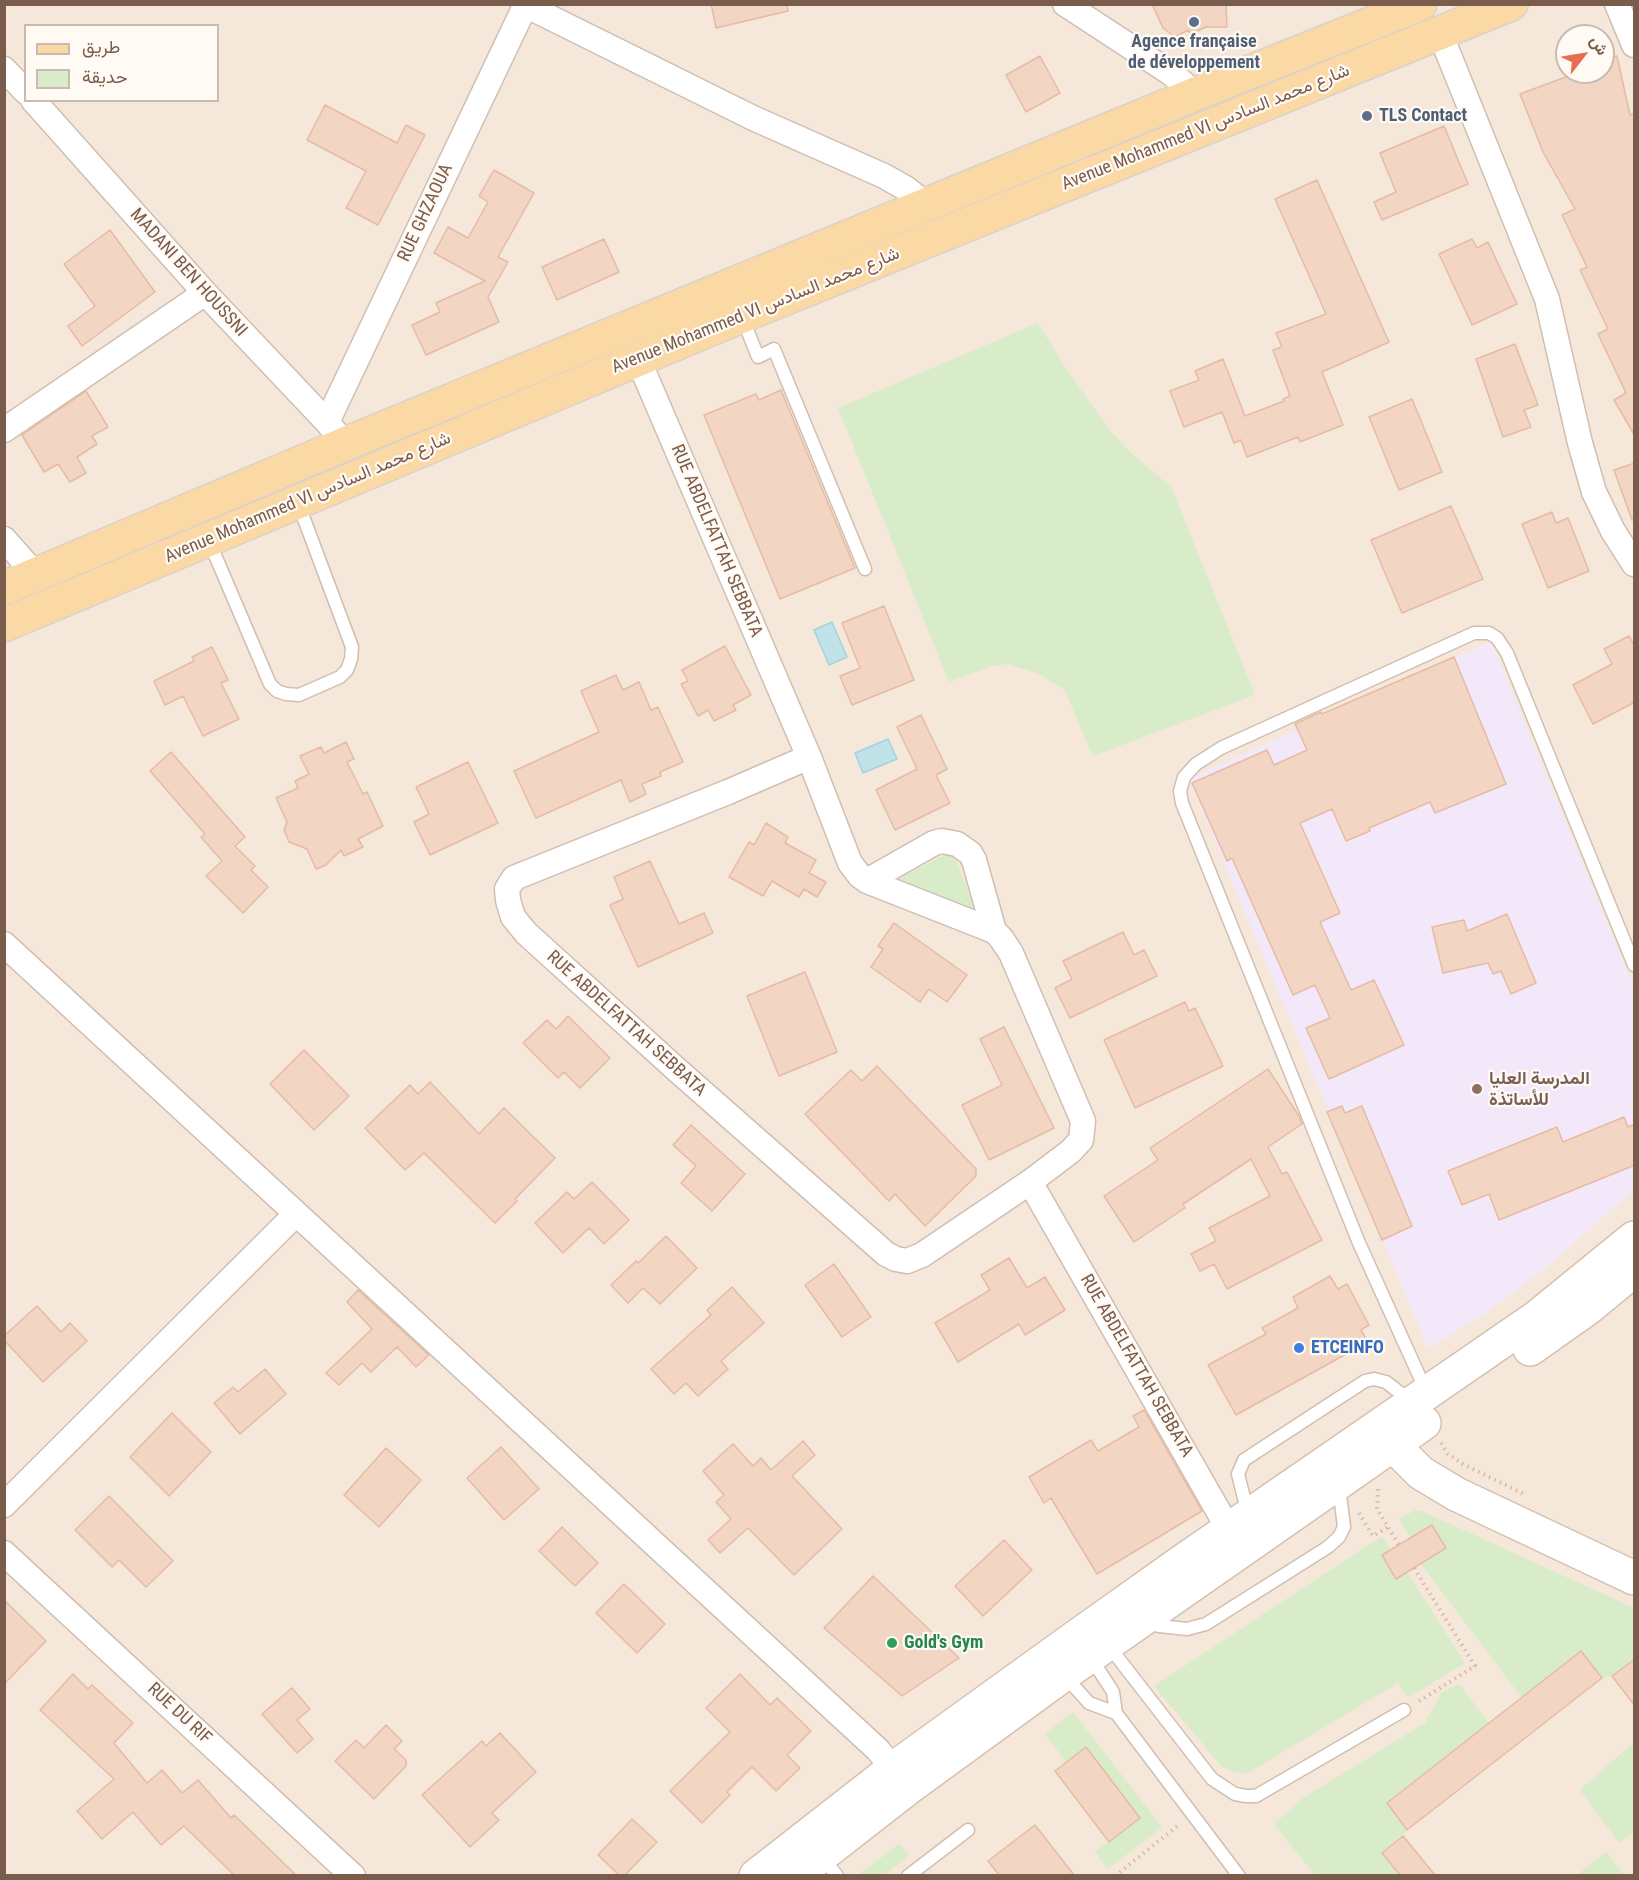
<!DOCTYPE html>
<html>
<head>
<meta charset="utf-8">
<style>
  body { margin:0 }
  #map { position:relative; width:1639px; height:1880px; overflow:hidden; background:#fdf6ec; font-family:"Roboto Condensed",Vazirmatn,sans-serif }
  canvas { display:block }
  .frame { position:absolute; inset:0; border:6px solid #7a5c4d; pointer-events:none }
  .legend { position:absolute; left:24px; top:24px; width:195px; height:78px; box-sizing:border-box; background:#fffaf3; border:2px solid #cabbb1; margin:0; padding:8px 10px; list-style:none; font-size:18px; color:#7a5c4d }
  .legend li { display:flex; align-items:center; gap:12px; height:30px }
  .legend b { width:30px; border:2px solid #cabbb1 }
  .north { position:absolute; left:1555px; top:24px; width:60px; height:60px; box-sizing:border-box; background:#fffaf3; border:2px solid #cabbb1; border-radius:50%; rotate:59deg; font-size:16px; font-weight:700; line-height:24px; text-align:center; color:#7a5c4d }
  .north::after { content:''; display:block; margin:auto; width:21px; height:27px; background:#e76f51; clip-path:polygon(50% 0,100% 100%,50% 72%,0 100%) }
</style>
</head>
<body>
<div id="map">
<canvas width="1639" height="1880"></canvas>
<div class="frame"></div>
<ul class="legend">
<li><b style="height:8px;background:#fbd9a5"></b>طريق</li>
<li><b style="height:16px;background:#d8ecc9"></b>حديقة</li>
</ul>
<div class="north">ش</div>
</div>
<script>
const ctx = document.querySelector('canvas').getContext('2d');
ctx.lineJoin = 'round';
function paint(path, color) { ctx.fillStyle = color; ctx.fill(path, 'evenodd'); }
const shape = rows => new Path2D(rows.map(r => 'M' + r).join(''));
function stroke(path, color, width, dash) { ctx.strokeStyle = color; ctx.lineWidth = width; ctx.lineCap = dash ? 'butt' : 'round'; ctx.setLineDash(dash || []); ctx.stroke(path); }
function drawText(font, color, halo, rows, align = 'center') {
  ctx.font = font + ' "Roboto Condensed",Vazirmatn,sans-serif'; ctx.lineWidth = 4.5; ctx.setLineDash([]); ctx.textBaseline = 'middle'; ctx.strokeStyle = halo; ctx.fillStyle = color; for (const [text, x, y, turn = 0] of rows) {
    ctx.save(); ctx.translate(x, y); ctx.rotate((+turn || 0) * Math.PI / 180); ctx.textAlign = isNaN(turn) ? turn : align; if (halo) ctx.strokeText(text, 0, 0); ctx.fillText(text, 0, 0); ctx.restore();
  }
}
const residential = shape([
  [5,5,1634,5,1634,1875,5,1875],
  [26,26,218,26,218,100,26,100],
  [1567,36,1603,36,1603,72,1567,72]
]);
const education = shape([
  [1491,641,1634,988,1634,1190,1548,1266,1485,1314,1428,1348,1189,779]
]);
const green = shape([
  [1038,323,1066,369,1111,432,1131,453,1171,487,1255,695,1093,756,1064,689,1037,673,1007,664,989,667,949,682,838,408],
  [952,851,978,915,892,882],
  [1415,1510,1424,1512,1634,1608,1634,1665,1631,1662,1612,1676,1602,1678,1581,1651,1522,1698,1421,1564,1446,1548,1432,1525,1411,1538,1399,1519],
  [1382,1536,1391,1550,1382,1556,1396,1578,1407,1572,1465,1663,1408,1698,1398,1683,1248,1773,1236,1773,1222,1767,1154,1686],
  [1459,1684,1489,1723,1387,1803,1407,1830,1382,1853,1400,1875,1315,1875,1274,1824,1303,1798,1425,1723,1441,1693],
  [1073,1712,1162,1827,1108,1869,1095,1852,1140,1818,1086,1748,1066,1762,1045,1734],
  [1634,1742,1634,1831,1619,1843,1580,1790],
  [899,1844,909,1855,885,1875,858,1875],
  [1606,1852,1624,1875,1577,1875]
]);
const water = shape([
  [832,622,847,657,829,665,814,630,832,622],
  [888,739,897,759,863,773,855,753,888,739]
]);
const building = shape([
  [711,4,787,4,788,11,716,28,711,4],
  [1152,4,1226,4,1227,27,1206,27,1191,34,1188,30,1175,37,1163,28,1152,4],
  [1040,56,1060,93,1026,112,1006,75,1040,56],
  [1617,56,1630,115,1635,113,1635,436,1614,400,1626,393,1598,334,1608,329,1580,270,1587,267,1562,215,1575,209,1543,152,1520,94,1579,72,1603,72,1603,59,1617,56],
  [325,105,397,143,406,125,425,135,378,225,346,208,366,171,307,140,325,105],
  [1444,126,1468,184,1382,220,1374,202,1396,192,1380,153,1444,126],
  [494,170,534,193,498,257,508,262,488,297,499,322,426,355,412,325,440,312,436,303,485,281,434,253,448,227,468,238,488,202,479,196,494,170],
  [1317,180,1389,342,1322,372,1343,425,1300,442,1298,437,1247,457,1241,440,1234,443,1222,412,1184,427,1170,391,1199,380,1195,371,1223,359,1245,416,1284,401,1283,399,1290,396,1273,350,1282,347,1276,333,1326,314,1275,199,1317,180],
  [110,230,155,292,82,346,68,326,95,306,64,264,110,230],
  [604,239,619,272,557,300,542,267,604,239],
  [1472,239,1477,248,1488,242,1517,304,1472,325,1439,254,1472,239],
  [1515,344,1538,405,1524,410,1531,427,1503,437,1476,359,1515,344],
  [781,390,855,568,780,599,704,415,756,394,759,400,781,390],
  [86,391,108,427,92,436,97,444,77,457,86,473,70,482,58,464,44,472,22,435,86,391],
  [1412,399,1442,472,1399,490,1369,417,1412,399],
  [1635,463,1635,519,1632,520,1614,470,1635,463],
  [1451,506,1483,579,1402,613,1371,540,1451,506],
  [1552,512,1556,523,1568,518,1589,571,1548,588,1522,524,1552,512],
  [884,606,914,680,852,705,840,676,860,668,842,623,884,606],
  [1629,636,1635,647,1635,702,1593,724,1573,685,1612,664,1604,649,1629,636],
  [725,646,751,695,733,705,736,710,714,721,708,710,698,716,681,684,688,681,682,670,725,646],
  [212,647,228,680,221,683,239,719,203,736,183,696,165,705,154,681,194,661,192,657,212,647],
  [1454,657,1506,784,1435,813,1430,802,1369,828,1370,831,1346,841,1332,809,1300,823,1340,913,1320,922,1351,990,1374,980,1404,1045,1329,1079,1306,1028,1330,1018,1315,985,1293,995,1232,858,1227,861,1192,783,1267,750,1274,765,1307,750,1295,724,1321,712,1322,714,1454,657],
  [616,675,623,690,639,682,651,710,658,707,683,762,660,772,661,776,642,784,646,794,630,802,621,780,536,818,514,771,599,732,581,691,616,675],
  [921,715,947,769,936,775,950,803,895,830,876,790,917,769,897,727,921,715],
  [346,742,354,759,347,762,363,794,367,792,383,826,358,839,363,847,344,856,341,850,326,865,316,869,307,849,289,842,284,830,287,822,276,798,298,788,295,781,309,774,300,756,321,747,324,753,346,742],
  [171,752,245,837,235,846,255,866,251,870,268,887,243,913,206,876,222,861,201,837,205,834,150,771,171,752],
  [468,762,498,823,430,855,414,822,429,814,416,787,468,762],
  [766,823,788,837,785,843,816,860,809,873,826,882,817,897,804,889,799,897,772,881,763,896,729,877,749,842,754,845,766,823],
  [650,861,679,924,704,913,713,933,638,967,610,905,623,899,614,877,650,861],
  [1507,914,1536,983,1511,994,1501,971,1493,974,1488,963,1443,973,1432,927,1464,920,1467,931,1507,914],
  [894,923,967,975,947,1002,929,989,920,1002,871,967,883,949,878,946,894,923],
  [1123,932,1134,955,1144,950,1157,976,1070,1018,1055,988,1072,979,1063,961,1123,932],
  [805,972,837,1052,779,1076,747,996,805,972],
  [1185,1002,1189,1011,1195,1008,1223,1066,1135,1108,1104,1040,1185,1002],
  [568,1016,610,1058,580,1088,564,1072,558,1078,523,1043,547,1020,556,1029,568,1016],
  [1004,1027,1054,1128,989,1160,962,1105,1002,1085,980,1039,1004,1027],
  [304,1050,349,1096,314,1130,270,1084,304,1050],
  [877,1066,976,1169,976,1176,925,1226,895,1194,889,1201,805,1114,851,1070,862,1081,877,1066],
  [1268,1069,1299,1116,1302,1124,1268,1147,1282,1174,1287,1172,1322,1240,1227,1289,1214,1264,1200,1271,1191,1254,1216,1241,1209,1228,1270,1196,1251,1159,1183,1204,1185,1208,1134,1242,1104,1196,1158,1160,1150,1148,1268,1069],
  [430,1082,479,1134,504,1108,555,1158,515,1199,517,1201,495,1223,424,1153,405,1170,365,1128,410,1085,418,1094,430,1082],
  [1342,1106,1345,1113,1362,1106,1412,1226,1382,1240,1327,1112,1342,1106],
  [1624,1117,1628,1127,1635,1124,1635,1165,1499,1220,1489,1194,1462,1205,1448,1171,1557,1127,1563,1142,1624,1117],
  [691,1125,745,1174,712,1211,681,1183,696,1166,673,1145,691,1125],
  [592,1182,629,1220,604,1244,589,1228,563,1253,535,1223,567,1192,574,1199,592,1182],
  [666,1236,697,1268,660,1304,643,1288,628,1303,611,1285,636,1261,638,1263,666,1236],
  [1009,1258,1027,1288,1045,1277,1065,1310,1025,1335,1019,1324,958,1362,935,1323,990,1290,981,1275,1009,1258],
  [834,1264,871,1317,842,1337,805,1285,834,1264],
  [1330,1276,1338,1289,1347,1284,1369,1325,1361,1330,1368,1342,1236,1415,1208,1365,1266,1334,1262,1328,1298,1308,1293,1297,1330,1276],
  [732,1287,764,1323,721,1361,728,1369,698,1396,686,1383,674,1394,651,1369,711,1315,707,1310,732,1287],
  [358,1290,429,1355,416,1367,397,1347,371,1372,362,1363,339,1385,326,1373,372,1329,347,1302,358,1290],
  [37,1306,61,1332,70,1323,87,1341,43,1382,4,1340,4,1336,37,1306],
  [265,1369,286,1394,240,1434,214,1403,233,1387,238,1392,265,1369],
  [1144,1410,1202,1511,1097,1574,1051,1498,1044,1503,1029,1477,1091,1440,1098,1451,1139,1427,1133,1416,1144,1410],
  [172,1413,211,1452,169,1496,130,1457,172,1413],
  [803,1441,815,1455,792,1476,842,1529,794,1575,748,1528,720,1553,708,1540,731,1519,716,1502,724,1495,703,1471,733,1444,753,1466,761,1458,771,1470,803,1441],
  [501,1447,539,1489,504,1520,467,1478,501,1447],
  [386,1448,421,1480,379,1527,344,1495,386,1448],
  [109,1496,173,1561,146,1587,119,1560,112,1567,75,1530,109,1496],
  [1432,1525,1446,1548,1396,1579,1382,1555,1432,1525],
  [562,1527,598,1563,575,1586,539,1551,562,1527],
  [1004,1540,1032,1570,983,1616,955,1586,1004,1540],
  [873,1576,959,1658,902,1696,824,1628,873,1576],
  [624,1584,665,1624,637,1653,596,1613,624,1584],
  [4,1600,46,1641,4,1684,4,1600],
  [1581,1651,1602,1678,1407,1830,1387,1803,1581,1651],
  [1635,1659,1635,1706,1612,1676,1635,1659],
  [73,1674,88,1689,92,1685,133,1723,114,1743,147,1783,162,1770,182,1793,198,1780,231,1818,234,1815,296,1875,234,1875,184,1826,161,1845,133,1812,102,1839,77,1811,114,1779,40,1710,73,1674],
  [740,1674,770,1705,777,1698,811,1731,787,1755,800,1768,776,1791,752,1767,727,1792,730,1795,702,1823,670,1791,730,1732,706,1708,740,1674],
  [292,1688,310,1709,297,1720,313,1739,297,1753,262,1714,292,1688],
  [386,1725,402,1741,394,1749,406,1760,406,1766,374,1799,335,1761,356,1740,364,1748,386,1725],
  [500,1733,536,1772,492,1813,499,1820,470,1847,422,1795,482,1741,486,1746,500,1733],
  [1086,1747,1140,1818,1109,1842,1055,1771,1086,1747],
  [632,1819,657,1842,625,1875,619,1875,598,1855,632,1819],
  [1035,1825,1074,1875,999,1875,988,1861,1035,1825],
  [1403,1836,1435,1875,1400,1875,1382,1853,1403,1836]
]);
const path = shape([
  [1441,1443,1448,1454,1463,1464,1526,1495],
  [1378,1489,1377,1509,1399,1545],
  [1359,1513,1373,1536,1388,1527],
  [1414,1568,1475,1666,1416,1703],
  [1115,1876,1180,1824]
]);
const lane = shape([
  [742,317,758,357,774,349,865,569],
  [209,541,270,684,277,691,286,694,299,695,340,677,347,670,351,659,352,647,298,503],
  [1427,1393,1359,1243,1182,803,1180,791,1184,777,1196,764,1221,748,1474,633,1489,633,1497,638,1507,653,1634,965],
  [1248,1514,1238,1474,1244,1460,1365,1381,1374,1379,1386,1382,1412,1402],
  [1145,1622,1159,1626,1187,1629,1206,1624,1328,1547,1339,1537,1344,1527,1339,1487],
  [1108,1645,1212,1779,1235,1794,1246,1796,1256,1796,1404,1710],
  [1091,1658,1113,1692,1116,1713,1239,1876],
  [1063,1674,1089,1703,1116,1713],
  [821,1855,837,1876],
  [908,1876,968,1830]
]);
const street = shape([
  [1065,4,1169,72,1183,83,1193,95],
  [1617,4,1634,45],
  [525,5,753,118,884,176,907,189,927,205],
  [1440,33,1547,299,1580,443,1594,492,1613,531,1634,564],
  [4,69,26,92],
  [33,100,205,293,327,422,345,444],
  [638,359,809,757,850,863,860,876,867,881,994,931,1001,938,1011,953,1083,1121,1081,1140,1071,1151,1030,1182,922,1255,907,1261,896,1259,886,1254,676,1069,526,933,513,917,508,900,507,889,514,878,728,792,809,757],
  [327,422,526,4],
  [4,430,205,293],
  [4,539,35,574],
  [867,881,934,843,942,841,957,844,970,853,974,860,994,931],
  [4,944,878,1750,893,1769],
  [1030,1182,1236,1542],
  [4,1505,296,1214],
  [4,1553,353,1876]
]);
const secondary = shape([
  [1530,1349,1588,1308,1634,1270],
  [1382,1427,1400,1452,1421,1473,1456,1494,1634,1578],
  [756,1876,893,1769,1076,1637,1183,1561,1537,1317,1634,1238],
  [795,1876,908,1788,1063,1675,1424,1423]
]);
const primary = shape([
  [4,588,345,444,1193,95,1420,4],
  [4,625,742,316,1511,4]
]);
const markers = [
  [1194,22,6,"#5c6f8a"],
  [1367,116,6,"#5c6f8a"],
  [1477,1089,6,"#8d6e63"],
  [1299,1348,6,"#3f7fe0"],
  [892,1643,6,"#2e9e5b"]
];
const serviceNames = [
  ["Agence française",1194,42],
  ["de développement",1194,63],
  ["TLS Contact",1379,116,"left"]
];
const streetNames = [
  ["Avenue Mohammed VI شارع محمد السادس",1206,128,-22],
  ["RUE GHZAOUA",426,213,-65],
  ["MADANI BEN HOUSSNI",188,273,48],
  ["Avenue Mohammed VI شارع محمد السادس",756,311,-22],
  ["Avenue Mohammed VI شارع محمد السادس",308,498,-23],
  ["RUE ABDELFATTAH SEBBATA",716,541,67],
  ["RUE ABDELFATTAH SEBBATA",626,1024,42],
  ["RUE ABDELFATTAH SEBBATA",1136,1366,60],
  ["RUE DU RIF",179,1714,43]
];
const educationNames = [
  ["المدرسة العليا",1489,1079],
  ["للأساتذة",1489,1100]
];
const shopNames = [
  ["ETCEINFO",1311,1348]
];
const leisureNames = [
  ["Gold's Gym",904,1643]
];
paint(residential, '#f5e8da');
paint(education, '#f3e8fa');
paint(green, '#d8ecc9');
paint(water, '#bfe3e8');
stroke(water, '#a5d3da', 1.5);
paint(building, '#f3d5c3');
stroke(building, '#e6bba3', 1.5);
stroke(lane, '#d1beb0', 15);
stroke(street, '#d1beb0', 27);
stroke(secondary, '#d6c0b0', 36);
stroke(primary, '#dad1cd', 36);
stroke(path, '#d9b8a5', 4, [1.5, 4.5]);
stroke(lane, '#fff', 12);
stroke(street, '#fff', 24);
stroke(secondary, '#fff', 33);
stroke(primary, '#fbd9a5', 33);
for (const [x, y, r, color] of markers) { const dot = new Path2D(); dot.arc(x, y, r, 0, 2 * Math.PI); ctx.fillStyle = color; ctx.fill(dot); stroke(dot, '#fffaf3', 2); }
drawText('bold 18px', '#4e5e75', '#fffaf3', serviceNames);
drawText('18px', '#7a5c4d', '#fffaf3', streetNames);
drawText('bold 18px', '#785e54', '#fffaf3', educationNames, 'left');
drawText('bold 18px', '#366cbe', '#fffaf3', shopNames, 'left');
drawText('bold 18px', '#27864d', '#fffaf3', leisureNames, 'left');
</script>
</body>
</html>
